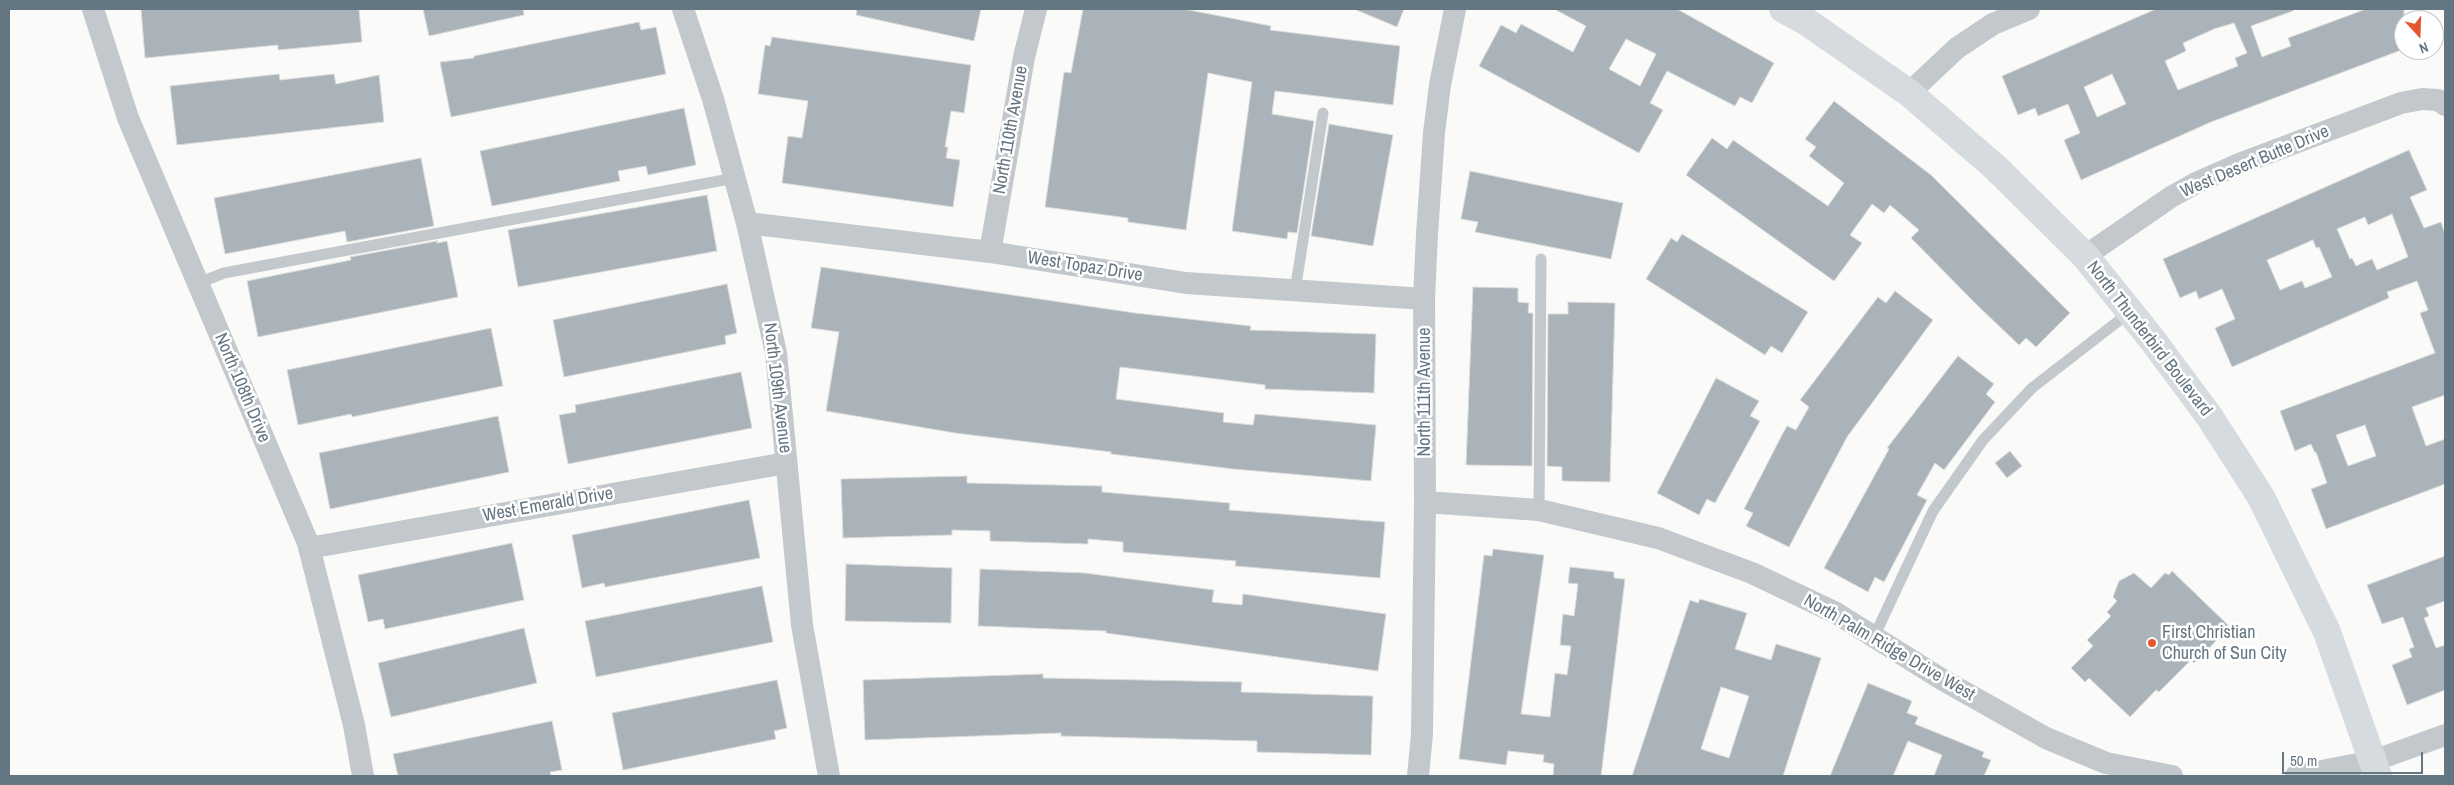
<!DOCTYPE html>
<html>
<head>
<meta charset="utf-8">
<style>
  body { margin:0 }
  #map { position:relative; width:2454px; height:785px; overflow:hidden; background:#fafaf8; font-family:"Archivo Narrow",sans-serif }
  canvas { display:block }
  .frame { position:absolute; inset:0; border:10px solid #657683; pointer-events:none }
  .north { position:absolute; left:2394px; top:10px; width:50px; height:50px; box-sizing:border-box; background:#fff; border:1px solid #c1c8cd; border-radius:50%; rotate:160deg; font-size:14px; font-weight:700; line-height:20px; text-align:center; color:#657683 }
  .north::after { content:''; display:block; margin:auto; width:18px; height:22px; background:#e4572e; clip-path:polygon(50% 0,100% 100%,50% 72%,0 100%) }
  .scale { position:absolute; left:2282px; top:752px; width:141px; height:22px; box-sizing:border-box; border:2px solid #657683; border-top:0; padding-left:6px; font-size:15px; line-height:18px; white-space:nowrap; color:#657683; -webkit-text-stroke:4px #fff; paint-order:stroke }
</style>
</head>
<body>
<div id="map">
<canvas width="2454" height="785"></canvas>
<div class="frame"></div>
<div class="north">N</div>
<div class="scale">50 m</div>
</div>
<script>
const ctx = document.querySelector('canvas').getContext('2d');
ctx.lineJoin = 'round';
function paint(path, color) { ctx.fillStyle = color; ctx.fill(path, 'evenodd'); }
const shape = rows => new Path2D(rows.map(r => 'M' + r).join(''));
function stroke(path, color, width, dash) { ctx.strokeStyle = color; ctx.lineWidth = width; ctx.lineCap = dash ? 'butt' : 'round'; ctx.setLineDash(dash || []); ctx.stroke(path); }
function drawText(font, color, halo, rows, align = 'center') {
  ctx.font = font + ' "Archivo Narrow",sans-serif'; ctx.lineWidth = 5; ctx.setLineDash([]); ctx.textBaseline = 'middle'; ctx.strokeStyle = halo; ctx.fillStyle = color; for (const [text, x, y, turn = 0] of rows) {
    ctx.save(); ctx.translate(x, y); ctx.rotate((+turn || 0) * Math.PI / 180); ctx.textAlign = isNaN(turn) ? turn : align; if (halo) ctx.strokeText(text, 0, 0); ctx.fillText(text, 0, 0); ctx.restore();
  }
}
const building = shape([
  [141,9,359,9,362,42,278,50,278,45,145,58,141,9],
  [423,9,523,9,524,15,429,36,423,9],
  [857,9,981,9,974,41,856,15,857,9],
  [1083,9,1184,9,1271,26,1270,30,1400,46,1393,105,1275,91,1272,114,1314,121,1297,233,1288,232,1287,239,1232,231,1252,82,1208,73,1186,230,1128,222,1128,218,1045,207,1064,72,1071,73,1083,9],
  [1354,9,1404,9,1397,27,1354,9],
  [1554,9,1677,9,1774,63,1752,103,1740,97,1735,106,1667,71,1650,103,1663,110,1639,153,1479,66,1501,25,1516,33,1521,24,1573,52,1586,26,1554,9],
  [1626,39,1656,54,1640,86,1609,69,1626,39],
  [2156,9,2293,9,2293,11,2251,26,2262,57,2291,46,2288,38,2366,9,2404,9,2404,49,2211,122,2081,180,2064,140,2080,133,2068,104,2038,116,2035,108,2018,115,2002,76,2156,9],
  [2234,23,2247,53,2235,58,2238,66,2178,90,2165,61,2186,51,2183,43,2214,29,2234,23],
  [2112,74,2126,104,2097,117,2084,87,2112,74],
  [639,22,641,30,656,27,666,74,451,117,440,62,474,58,474,56,639,22],
  [772,37,971,65,964,113,951,111,945,147,948,147,946,158,960,160,953,207,782,183,788,136,802,138,808,101,758,94,765,45,770,46,772,37],
  [279,74,280,80,334,74,336,84,379,75,384,122,177,145,170,86,279,74],
  [1834,101,1931,175,2070,313,2036,347,2026,338,2019,345,1977,305,1911,238,1919,230,1890,205,1884,213,1872,204,1850,235,1862,243,1834,281,1686,175,1712,138,1727,149,1733,140,1828,206,1844,183,1809,156,1816,147,1805,139,1834,101],
  [684,108,696,165,648,175,646,166,618,171,620,181,492,206,480,151,684,108],
  [1329,124,1393,135,1373,246,1311,236,1329,124],
  [2409,150,2427,190,2410,197,2424,228,2441,222,2445,234,2445,395,2412,407,2426,446,2445,439,2445,484,2326,529,2311,489,2327,483,2316,452,2315,453,2311,444,2295,451,2280,411,2435,353,2420,313,2428,310,2417,281,2387,292,2389,298,2232,367,2215,328,2235,319,2222,289,2199,299,2196,291,2180,298,2163,259,2409,150],
  [2392,214,2408,257,2377,270,2372,259,2356,266,2352,258,2350,259,2337,229,2365,217,2368,225,2392,214],
  [2313,240,2316,248,2319,247,2332,277,2305,288,2302,281,2280,290,2267,260,2313,240],
  [2365,425,2376,456,2348,466,2336,435,2365,425],
  [421,158,434,226,347,242,345,231,225,254,214,198,421,158],
  [1470,171,1623,203,1611,259,1475,232,1478,222,1461,219,1470,171],
  [707,195,717,251,518,287,508,230,707,195],
  [1682,234,1808,312,1782,353,1771,346,1765,355,1646,279,1671,238,1677,242,1682,234],
  [437,241,437,243,447,241,458,297,258,337,247,281,351,260,350,257,437,241],
  [821,267,1135,313,1251,326,1250,330,1376,334,1374,393,1265,389,1265,385,1120,367,1116,399,1224,413,1223,422,1253,425,1255,414,1376,425,1371,481,1233,469,1111,454,1111,452,955,433,826,411,839,332,811,328,821,267],
  [727,284,737,333,725,336,726,344,564,377,553,320,727,284],
  [1473,287,1518,288,1518,302,1529,303,1528,313,1533,313,1532,466,1466,465,1473,287],
  [1895,291,1933,320,1847,437,1789,547,1746,526,1753,513,1744,509,1783,433,1787,426,1796,430,1809,407,1800,400,1878,297,1886,303,1895,291],
  [1568,302,1615,303,1610,482,1562,481,1562,467,1547,466,1548,314,1568,314,1568,302],
  [491,328,503,386,352,417,351,414,298,425,287,370,491,328],
  [1958,356,1994,384,1986,394,1995,402,1944,470,1935,463,1917,495,1927,500,1884,582,1875,577,1868,592,1824,568,1889,449,1887,448,1958,356],
  [741,372,752,428,568,464,559,415,576,412,575,405,741,372],
  [1716,378,1759,401,1750,416,1760,421,1715,503,1707,499,1699,515,1657,493,1716,378],
  [498,416,509,472,330,509,319,453,498,416],
  [2010,451,2022,466,2007,478,1995,463,2010,451],
  [967,476,967,483,1102,486,1102,492,1230,503,1229,510,1385,522,1380,578,1235,566,1236,561,1123,552,1123,542,1088,539,1088,544,990,541,990,531,952,530,952,535,843,538,841,479,967,476],
  [749,500,760,558,605,587,604,583,582,588,572,535,749,500],
  [512,543,524,600,385,629,383,619,368,622,358,575,512,543],
  [1493,549,1544,555,1521,714,1550,717,1555,673,1567,675,1571,646,1560,645,1563,614,1574,616,1578,584,1568,583,1570,567,1614,572,1614,578,1625,579,1601,776,1553,776,1554,764,1543,762,1544,755,1508,751,1506,765,1459,759,1484,555,1492,556,1493,549],
  [2445,556,2445,601,2426,608,2429,616,2424,618,2436,648,2445,645,2445,690,2407,705,2392,665,2412,657,2409,649,2414,647,2403,617,2382,624,2367,585,2445,556],
  [846,564,952,568,951,623,845,621,846,564],
  [980,569,1085,573,1214,590,1212,602,1242,605,1243,594,1386,614,1378,671,1106,633,1106,631,978,626,980,569],
  [2172,571,2230,627,2194,663,2191,660,2159,692,2156,690,2130,717,2089,678,2085,682,2071,668,2093,646,2087,640,2111,616,2107,612,2117,601,2113,597,2119,581,2134,573,2151,588,2165,573,2169,575,2172,571],
  [762,586,773,642,596,677,585,621,762,586],
  [1700,599,1747,613,1735,649,1771,660,1776,644,1821,658,1783,776,1632,776,1690,600,1698,603,1700,599],
  [1721,687,1749,696,1729,758,1701,749,1721,687],
  [524,628,537,683,391,717,378,663,524,628],
  [1043,674,1043,678,1242,682,1241,692,1373,696,1371,755,1257,752,1257,741,1061,736,1061,733,865,740,863,680,1043,674],
  [777,680,787,728,774,731,776,739,623,770,612,713,777,680],
  [1868,683,1912,701,1907,713,1918,717,1915,724,1984,752,1982,757,1991,760,1984,776,1934,776,1942,755,1908,741,1893,776,1830,776,1868,683],
  [552,721,562,770,550,772,551,776,398,776,393,754,552,721]
]);
const lane = shape([
  [198,283,224,273,735,178],
  [1295,291,1323,113],
  [1539,510,1541,259],
  [1874,637,1933,511,1983,440,2032,388,2130,312]
]);
const street = shape([
  [93,9,128,118,308,543,354,725,363,776],
  [683,9,713,99,747,223,776,353,802,625,829,776],
  [1909,93,1957,48,1993,24,2029,9],
  [747,223,990,252,1186,283,1424,299],
  [990,252,1024,57,1036,9],
  [2085,256,2171,197,2196,183,2239,164,2401,103,2422,99,2438,100,2445,105],
  [1425,502,1539,510,1658,538,1752,573,1836,613,1943,680,2046,738,2106,763,2172,776],
  [309,548,786,463],
  [1418,776,1422,734,1425,502,1424,299,1427,234,1434,133,1440,85,1455,9],
  [2296,776,2373,761,2445,735]
]);
const secondary = shape([
  [1783,9,1807,22,1909,93,1995,167,2085,256,2151,338,2209,416,2261,497,2327,632,2378,776]
]);
const markers = [
  [2152,643,5,"#e4572e"]
];
const streetNames = [
  ["North 110th Avenue",1011,130,-80],
  ["West Desert Butte Drive",2255,162,-23],
  ["West Topaz Drive",1085,267,9],
  ["North Thunderbird Boulevard",2149,339,52],
  ["North 108th Drive",242,388,67],
  ["North 109th Avenue",777,388,83],
  ["North 111th Avenue",1425,392,-90],
  ["West Emerald Drive",548,505,-10],
  ["North Palm Ridge Drive West",1889,648,30]
];
const poiNames = [
  ["First Christian",2162,633],
  ["Church of Sun City",2162,654]
];
paint(building, '#aab3b9');
stroke(building, '#dcdcda', 1);
stroke(lane, '#c3c8cc', 11);
stroke(street, '#c3c8cc', 22);
stroke(secondary, '#d6dbdf', 28);
for (const [x, y, r, color] of markers) { const dot = new Path2D(); dot.arc(x, y, r, 0, 2 * Math.PI); ctx.fillStyle = color; ctx.fill(dot); stroke(dot, '#fff', 2); }
drawText('18px', '#657683', '#fff', streetNames);
drawText('18px', '#657683', '#fff', poiNames, 'left');
</script>
</body>
</html>
